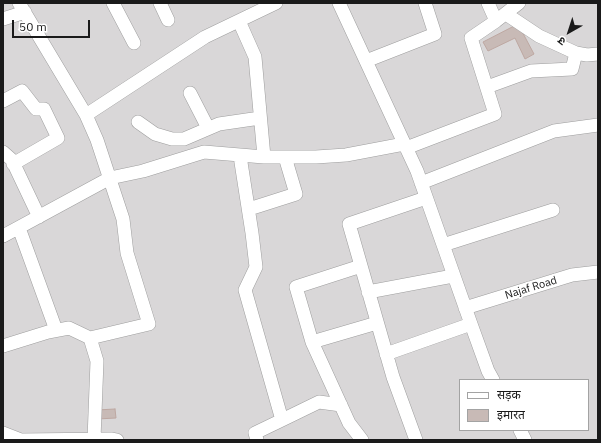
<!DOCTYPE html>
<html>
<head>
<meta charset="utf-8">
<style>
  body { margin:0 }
  #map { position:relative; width:601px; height:443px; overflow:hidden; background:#ece5df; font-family:"IBM Plex Sans","Noto Sans Devanagari",sans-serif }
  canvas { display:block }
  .frame { position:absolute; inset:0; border:4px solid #1a1a1a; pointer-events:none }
  .legend { position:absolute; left:459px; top:379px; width:130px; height:52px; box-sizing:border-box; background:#fff; border:1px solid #a3a3a3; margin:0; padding:5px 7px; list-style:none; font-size:12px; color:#1a1a1a }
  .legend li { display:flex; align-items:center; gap:8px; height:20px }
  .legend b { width:20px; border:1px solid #a3a3a3 }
  .north { position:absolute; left:549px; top:12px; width:40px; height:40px; -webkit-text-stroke:3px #fff; paint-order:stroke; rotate:219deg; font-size:11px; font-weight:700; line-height:16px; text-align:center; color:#1a1a1a }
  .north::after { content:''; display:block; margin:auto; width:14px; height:18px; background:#1a1a1a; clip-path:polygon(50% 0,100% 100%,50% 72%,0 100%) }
  .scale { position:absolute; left:12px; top:20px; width:78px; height:18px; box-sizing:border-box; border:2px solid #1a1a1a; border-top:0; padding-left:5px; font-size:12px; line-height:14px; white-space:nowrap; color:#1a1a1a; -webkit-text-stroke:3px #fff; paint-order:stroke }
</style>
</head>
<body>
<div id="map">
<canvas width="601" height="443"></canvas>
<div class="frame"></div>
<ul class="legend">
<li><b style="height:5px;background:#fff"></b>सड़क</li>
<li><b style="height:11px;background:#c8bab6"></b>इमारत</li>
</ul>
<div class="north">उ</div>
<div class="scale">50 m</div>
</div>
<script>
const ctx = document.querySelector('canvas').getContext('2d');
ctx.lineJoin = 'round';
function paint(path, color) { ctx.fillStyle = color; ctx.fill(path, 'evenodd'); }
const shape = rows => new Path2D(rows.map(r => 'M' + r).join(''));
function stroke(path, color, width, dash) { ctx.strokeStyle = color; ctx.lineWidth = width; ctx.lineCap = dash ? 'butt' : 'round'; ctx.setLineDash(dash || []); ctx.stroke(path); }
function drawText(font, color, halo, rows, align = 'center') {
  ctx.font = font + ' "IBM Plex Sans",sans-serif'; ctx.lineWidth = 3.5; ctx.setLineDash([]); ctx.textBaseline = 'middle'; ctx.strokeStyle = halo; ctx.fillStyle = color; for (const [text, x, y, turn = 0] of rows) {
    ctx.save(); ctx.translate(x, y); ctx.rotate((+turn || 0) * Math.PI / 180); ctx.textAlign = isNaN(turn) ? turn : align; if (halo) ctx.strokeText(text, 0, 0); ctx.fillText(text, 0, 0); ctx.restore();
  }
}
const residential = shape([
  [3,3,598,3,598,440,17,440,3,437],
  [460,380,588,380,588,430,460,430]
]);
const building = shape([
  [518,24,534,54,525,59,515,38,488,51,483,42,518,24],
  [115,409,116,418,97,419,97,410,115,409]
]);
const minor = shape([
  [19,3,86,115,97,140,123,219,127,253,149,324,90,338],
  [113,3,134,43],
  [160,3,168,20],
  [339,3,417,171,471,324,488,371,493,380],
  [488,3,496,21],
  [506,14,539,36,576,53,587,55,598,54],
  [3,19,25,12],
  [239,21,255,57,264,157],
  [366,61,435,34,425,3],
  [487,87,531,71,572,69,576,53],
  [190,93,208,128],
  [3,101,22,91,36,109,44,109,58,138,13,164],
  [86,115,205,37,276,3],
  [138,122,155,134,172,139,184,139,219,124,260,118],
  [406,148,495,114,471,38,496,21,519,3],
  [3,152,12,160,39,217],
  [240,156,252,233,256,267,245,290,282,420,255,433,257,440],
  [421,183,554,131,598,125],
  [249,209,296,194,285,157],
  [19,228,56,330],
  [3,236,110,178,143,171,204,152,264,157,316,157,346,155,404,144],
  [443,245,553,210],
  [361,266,296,287,312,342,349,423,362,440],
  [368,292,453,276],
  [465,308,572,275,598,272],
  [312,342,377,323],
  [3,346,48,332,69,328,90,338,97,361,94,439],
  [386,354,471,324],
  [282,420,319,402,341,405],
  [520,430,525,440],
  [3,433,21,440,112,439,117,440],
  [416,440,393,377,349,224,426,198]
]);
const streetNames = [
  ["Najaf Road",531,288,-17]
];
paint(residential, '#d9d7d8');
paint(building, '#c8bab6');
stroke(building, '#bea8a2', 1);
stroke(minor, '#9e9e9e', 14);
stroke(minor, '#fff', 13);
drawText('11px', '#1a1a1a', '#fff', streetNames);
</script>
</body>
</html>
